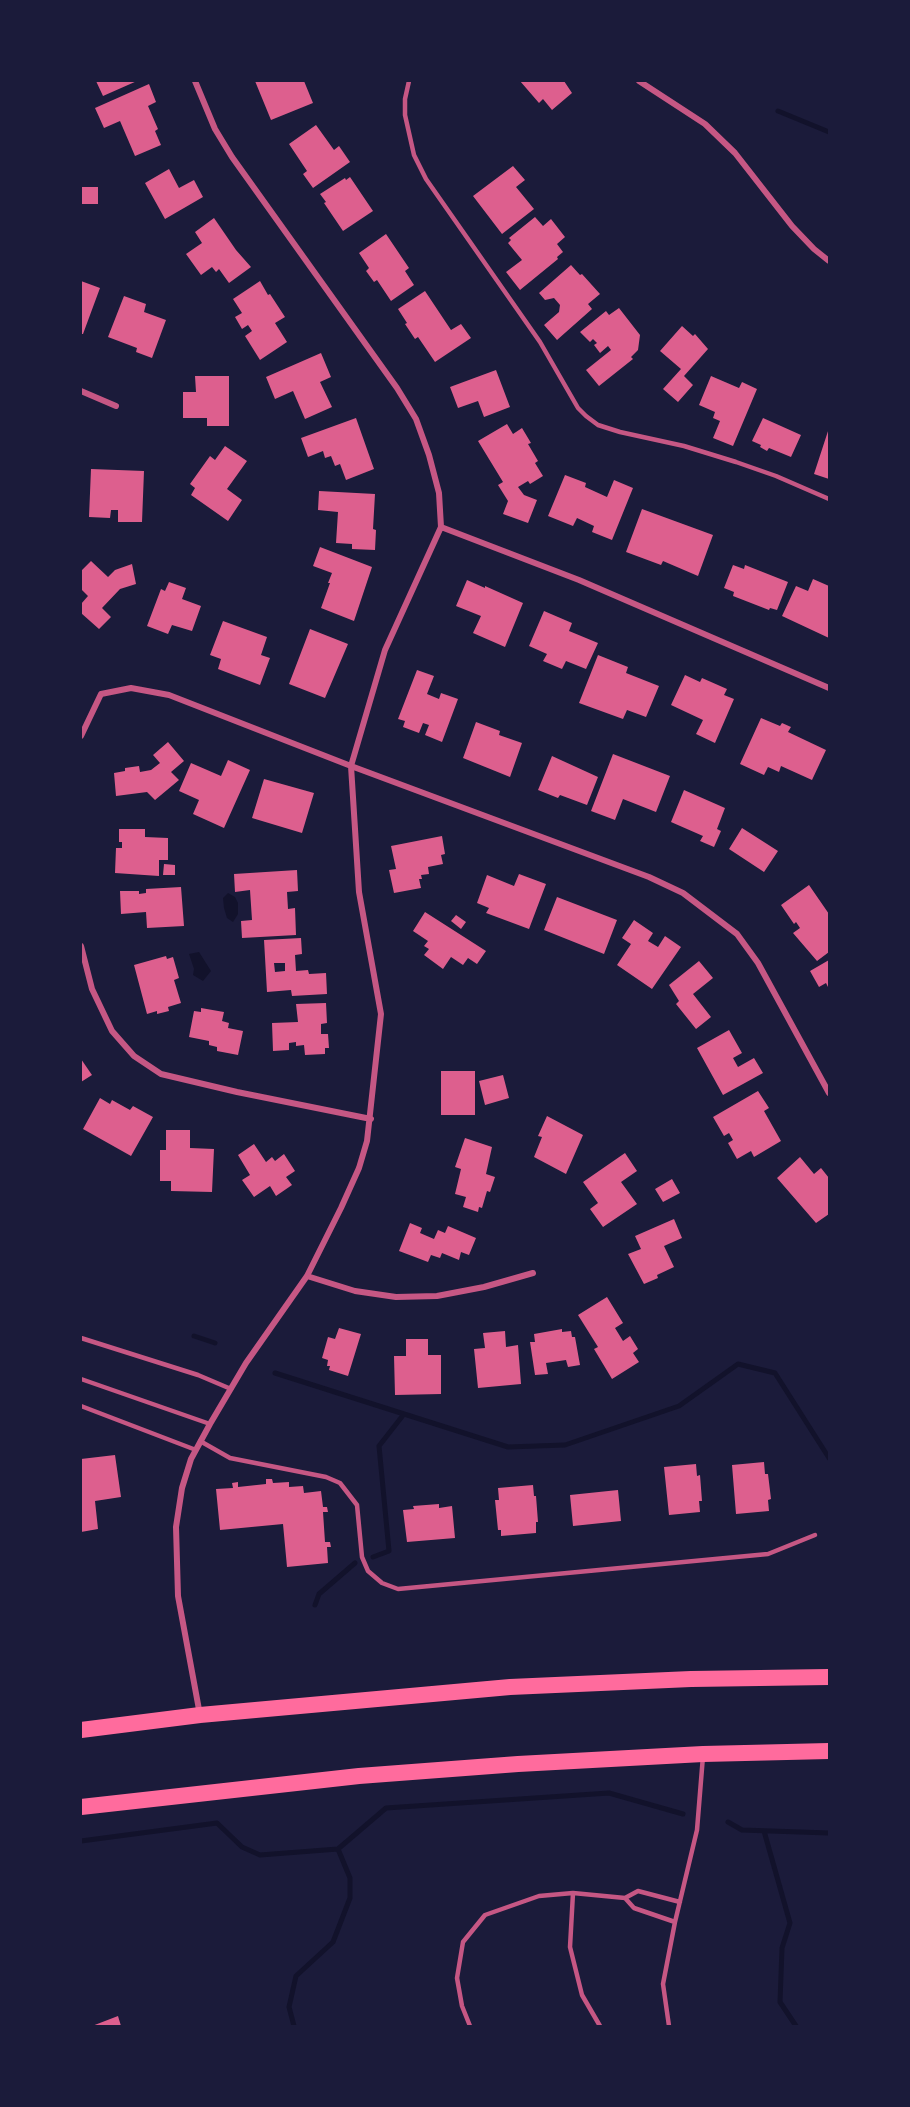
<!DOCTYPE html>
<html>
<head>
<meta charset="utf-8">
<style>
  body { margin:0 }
  #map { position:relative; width:910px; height:2107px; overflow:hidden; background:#1b1b3a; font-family:Cabin,sans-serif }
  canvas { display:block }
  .frame { position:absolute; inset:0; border:82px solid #1b1b3a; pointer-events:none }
</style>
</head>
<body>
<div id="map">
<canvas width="910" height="2107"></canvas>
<div class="frame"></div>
</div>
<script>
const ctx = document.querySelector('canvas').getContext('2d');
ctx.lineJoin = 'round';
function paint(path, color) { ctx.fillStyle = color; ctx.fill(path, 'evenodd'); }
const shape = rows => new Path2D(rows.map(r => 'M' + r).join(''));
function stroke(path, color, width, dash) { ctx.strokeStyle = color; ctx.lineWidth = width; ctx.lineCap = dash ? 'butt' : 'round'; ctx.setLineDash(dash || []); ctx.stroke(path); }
const water = shape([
  [228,893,235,897,238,903,238,914,233,922,227,918,224,908,223,898],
  [199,952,211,971,203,981,193,975,194,969,189,954]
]);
const stream = shape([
  [778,111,829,132],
  [194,1336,215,1343],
  [275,1373,508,1447,565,1445,679,1406,738,1364,775,1373,829,1458],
  [373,1557,389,1551,379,1446,404,1414],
  [315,1605,319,1594,355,1563],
  [728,1822,742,1830,829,1833],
  [764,1831,790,1923,782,1948,780,2002,796,2026],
  [81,1841,217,1823,242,1847,260,1855,338,1849,350,1878,350,1898,333,1942,296,1976,289,2007,294,2026],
  [338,1849,386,1808,609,1793,683,1814]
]);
const building = shape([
  [96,81,137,81,103,96],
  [255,81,304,81,313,103,271,120],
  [520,81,564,81,572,93,552,110,543,99,539,103],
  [149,84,156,102,148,106,158,129,155,131,161,145,135,156,120,121,104,128,95,108],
  [316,125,334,150,339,146,350,162,313,188,303,174,307,171,289,144],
  [513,166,525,180,516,187,534,209,502,234,473,196],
  [169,169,179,188,194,180,203,197,165,219,145,183],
  [350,177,373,211,343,231,324,203,326,202,320,194,345,178,346,180],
  [81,187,98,187,98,204,81,204],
  [535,217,543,226,551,219,565,237,557,244,563,252,557,257,558,259,520,290,506,272,522,260,508,243,511,240,509,238],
  [214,218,236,250,251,267,229,283,219,269,216,272,212,267,201,275,186,254,202,243,195,232],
  [386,234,409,268,405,271,414,285,391,301,377,280,374,282,366,271,369,268,359,253],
  [571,265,580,275,582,274,600,294,588,304,592,309,557,340,544,325,559,312,560,305,554,298,545,300,539,293],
  [81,281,100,288,83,334,81,334],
  [260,281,268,295,270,294,285,317,275,323,287,342,260,360,245,336,252,331,248,325,242,329,235,317,242,313,233,299],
  [425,291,451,330,461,324,471,338,435,362,418,337,415,339,405,324,407,323,398,309],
  [124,296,146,304,144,312,166,320,152,358,136,352,137,348,108,337],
  [619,308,640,335,638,350,631,357,633,359,599,386,586,370,611,350,608,346,600,353,594,345,597,343,593,339,590,342,580,332,606,311,609,315],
  [682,326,693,336,695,334,708,349,684,376,693,385,678,402,663,389,681,369,660,351],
  [321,353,331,377,320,382,332,407,305,419,293,391,275,399,266,377],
  [496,370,510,407,484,417,478,401,458,408,450,387],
  [195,376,229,376,229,426,207,426,207,418,183,418,183,392,196,392],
  [711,376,739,388,742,382,757,389,733,446,713,438,720,421,713,418,715,412,699,405],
  [356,418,374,469,346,480,340,464,335,466,331,456,325,458,323,451,308,457,301,438],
  [763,418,801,435,791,457,769,448,767,451,760,447,761,445,752,441],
  [507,424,513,434,522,428,531,443,528,444,538,461,535,463,543,476,530,484,528,481,518,487,524,495,537,500,528,523,503,514,508,501,498,485,503,482,478,441],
  [829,428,829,479,814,474],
  [225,446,247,461,227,489,242,500,228,521,191,495,195,488,190,484,210,456,215,460],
  [91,469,144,471,142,522,118,522,118,510,111,510,110,518,89,517],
  [565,475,586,483,585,487,607,497,614,480,633,488,612,540,592,532,594,526,577,518,573,526,548,516],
  [319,491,375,494,373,529,376,530,375,550,352,549,352,544,336,543,338,512,318,510],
  [642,509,713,535,698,576,663,561,661,565,626,552],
  [320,547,372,567,354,621,321,608,330,583,328,583,332,573,313,566],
  [91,561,108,577,115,570,132,564,136,584,120,589,102,608,111,617,99,629,81,613,81,604,88,596,81,589,81,571],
  [733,565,744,569,745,565,788,582,777,610,770,608,769,610,733,596,734,592,724,588],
  [813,579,829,586,829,638,782,616,796,586,808,591],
  [467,580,485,588,485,586,523,603,505,647,473,633,481,616,456,606],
  [169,582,186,588,182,599,201,606,192,631,172,625,168,634,147,626,161,589,165,591],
  [544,611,572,623,569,631,598,643,586,669,566,661,562,669,543,661,547,654,529,646],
  [223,621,267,637,261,655,270,658,260,685,218,669,221,659,210,655],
  [310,629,348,644,325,698,289,684],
  [598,655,628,667,626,673,659,686,646,717,627,710,623,719,579,703],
  [417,670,434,676,427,694,439,699,441,693,458,699,442,742,425,735,429,725,423,723,419,733,403,727,405,721,398,719],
  [685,675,700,682,702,678,727,689,724,695,734,699,715,743,696,734,703,720,671,705],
  [761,718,780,726,782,723,791,727,788,732,826,750,812,780,781,766,779,772,768,767,764,775,740,764],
  [476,722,500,731,499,735,522,743,510,777,463,758],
  [168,742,184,761,171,772,179,780,155,800,147,792,116,796,114,773,125,771,125,768,139,766,140,772,151,770,160,763,153,755],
  [613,754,670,776,656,812,623,799,615,820,591,811],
  [552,756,598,777,587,805,560,795,558,798,538,790],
  [228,760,250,770,224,828,193,814,199,800,179,791,191,763,221,776],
  [264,779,314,793,302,833,252,818],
  [684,790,725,808,717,829,721,831,714,847,700,841,703,836,671,822],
  [742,828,778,851,764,872,729,849],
  [119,829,145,829,145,837,168,838,168,860,159,860,159,876,115,873,116,848,122,848,122,842,119,842],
  [442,836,445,854,441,855,443,864,428,867,429,874,421,875,422,879,419,879,421,888,394,893,389,870,396,869,391,846],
  [164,864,175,865,175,875,163,875],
  [297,870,298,891,287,892,288,909,295,908,296,935,242,938,241,921,252,920,250,890,235,892,234,874],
  [519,874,546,884,529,929,486,913,489,908,477,903,487,875,514,886],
  [809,885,829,914,829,952,817,961,793,933,800,928,796,922,794,924,781,905],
  [181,887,184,926,147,928,146,912,121,914,120,891,139,891,139,894,146,893,146,889],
  [557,897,617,920,604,954,544,930],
  [425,912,486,951,477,964,468,958,463,965,451,957,443,969,424,955,429,949,424,946,428,941,413,931],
  [456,915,466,922,461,929,451,921],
  [634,920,653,933,648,941,658,947,665,936,681,947,652,989,617,965,631,944,622,938],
  [301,938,302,954,295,955,296,971,308,970,309,974,326,973,327,994,292,996,291,990,267,992,264,940],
  [274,963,285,963,285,971,275,972],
  [166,956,167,959,173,957,179,978,174,980,181,1003,168,1007,169,1011,157,1014,157,1011,147,1014,134,965],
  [829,960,829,989,826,983,819,987,810,971],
  [699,961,713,978,693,994,711,1017,696,1029,676,1004,679,1001,669,985],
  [326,1003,327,1023,321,1024,321,1034,328,1034,329,1048,325,1048,325,1054,305,1055,304,1045,296,1046,296,1042,289,1043,289,1050,273,1051,272,1023,298,1022,296,1004],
  [201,1008,224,1012,222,1021,229,1023,228,1028,243,1031,238,1055,217,1051,217,1047,209,1045,209,1041,189,1037,194,1011,201,1012],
  [729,1030,742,1053,733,1058,738,1067,754,1058,763,1073,723,1095,697,1048],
  [81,1059,92,1075,81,1082],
  [441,1071,475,1071,475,1115,441,1115],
  [503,1075,509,1098,485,1105,479,1081],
  [758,1091,769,1108,764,1111,781,1141,754,1157,751,1151,737,1159,728,1143,733,1140,729,1133,724,1136,713,1117],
  [100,1098,110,1104,112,1100,130,1110,133,1106,153,1117,131,1156,83,1129],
  [547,1116,583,1135,566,1174,534,1157,542,1137,538,1136],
  [166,1130,190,1130,190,1148,214,1149,212,1192,171,1191,171,1181,160,1181,160,1150,166,1150],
  [465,1138,492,1147,486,1174,495,1177,490,1192,487,1191,482,1208,479,1207,478,1212,463,1207,466,1197,455,1194,461,1169,455,1167],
  [254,1144,266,1162,272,1157,275,1161,284,1154,295,1171,286,1177,292,1185,276,1196,270,1186,254,1197,242,1180,250,1175,238,1155],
  [625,1153,637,1171,621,1182,637,1204,603,1227,590,1209,598,1203,583,1182],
  [800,1157,814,1174,821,1168,829,1178,829,1214,816,1223,777,1178],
  [672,1179,680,1193,663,1202,655,1189],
  [674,1219,682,1238,664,1246,674,1267,657,1275,658,1278,644,1284,628,1254,641,1249,635,1236],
  [410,1223,422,1228,420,1233,434,1239,438,1230,445,1233,448,1226,476,1238,469,1255,461,1252,459,1260,442,1253,440,1258,431,1255,428,1262,399,1251],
  [607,1297,623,1323,615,1328,623,1341,630,1336,638,1349,633,1353,639,1362,612,1379,594,1349,598,1347,578,1315],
  [339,1328,361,1334,348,1376,329,1370,330,1366,327,1366,328,1360,322,1358,328,1337,335,1339],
  [562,1329,562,1332,571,1331,572,1337,575,1337,580,1365,568,1367,566,1360,546,1363,548,1374,535,1375,530,1342,535,1342,534,1334],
  [505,1331,506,1347,518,1345,521,1384,478,1388,474,1349,485,1348,483,1333],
  [406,1339,428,1339,428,1355,441,1355,441,1394,395,1395,394,1356,406,1356],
  [115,1455,121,1497,95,1501,98,1529,81,1532,81,1459],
  [764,1462,765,1474,768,1474,771,1499,768,1500,769,1511,736,1514,732,1465],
  [696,1464,697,1476,700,1475,702,1501,699,1501,700,1512,669,1515,664,1467],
  [266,1479,272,1479,273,1483,289,1482,289,1487,303,1486,304,1493,321,1491,323,1507,327,1507,328,1512,323,1512,325,1542,330,1542,331,1547,327,1547,328,1563,287,1567,283,1524,220,1530,216,1489,233,1488,232,1483,238,1482,238,1487,266,1484],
  [533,1485,534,1496,536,1496,538,1522,536,1522,536,1533,501,1536,501,1530,498,1530,495,1500,499,1500,498,1488],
  [618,1490,621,1521,573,1526,570,1495],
  [439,1504,439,1508,452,1506,455,1538,407,1542,403,1510,414,1509,413,1506],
  [118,2016,121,2026,92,2026]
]);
const service = shape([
  [409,81,405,99,405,115,414,155,426,179,540,342,578,408,586,416,598,425,620,432,684,446,736,462,776,476,829,499],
  [81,1338,198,1375,231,1389],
  [81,1379,210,1424],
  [81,1406,196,1450],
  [200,1441,230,1458,326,1477,340,1483,357,1505,362,1557,368,1571,382,1583,398,1589,768,1554,815,1535],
  [573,1893,570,1947,582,1995,600,2026],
  [625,1898,634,1908,675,1922],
  [470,2026,462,2006,457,1978,463,1942,485,1915,539,1896,573,1893,625,1898,638,1891,680,1902],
  [669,2026,663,1984,675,1922,697,1830,703,1756]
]);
const minor = shape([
  [195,81,215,129,232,157,397,388,416,419,429,455,439,493,441,527,385,650,351,766,359,892,381,1014,367,1141,359,1168,341,1208,307,1276,246,1363,210,1424,191,1459,182,1488,176,1527,178,1596,200,1715],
  [639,81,705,124,735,153,792,226,814,249,829,261],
  [81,391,116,406],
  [441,527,579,580,829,688],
  [81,736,101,694,131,688,169,695,351,766,649,877,683,893,737,934,758,963,829,1093],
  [81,946,92,989,112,1031,134,1056,161,1074,237,1092,371,1119],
  [307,1276,355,1291,396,1297,437,1296,484,1287,533,1273]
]);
const trunk = shape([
  [81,1730,200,1715,510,1687,691,1679,829,1677],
  [81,1807,359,1776,518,1764,703,1754,829,1751]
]);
paint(water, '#12122b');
stroke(stream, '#12122b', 5);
paint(building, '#dd5f8e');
stroke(service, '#c65784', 4.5);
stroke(minor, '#c65784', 6);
stroke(trunk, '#ff6b9d', 16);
</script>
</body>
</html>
